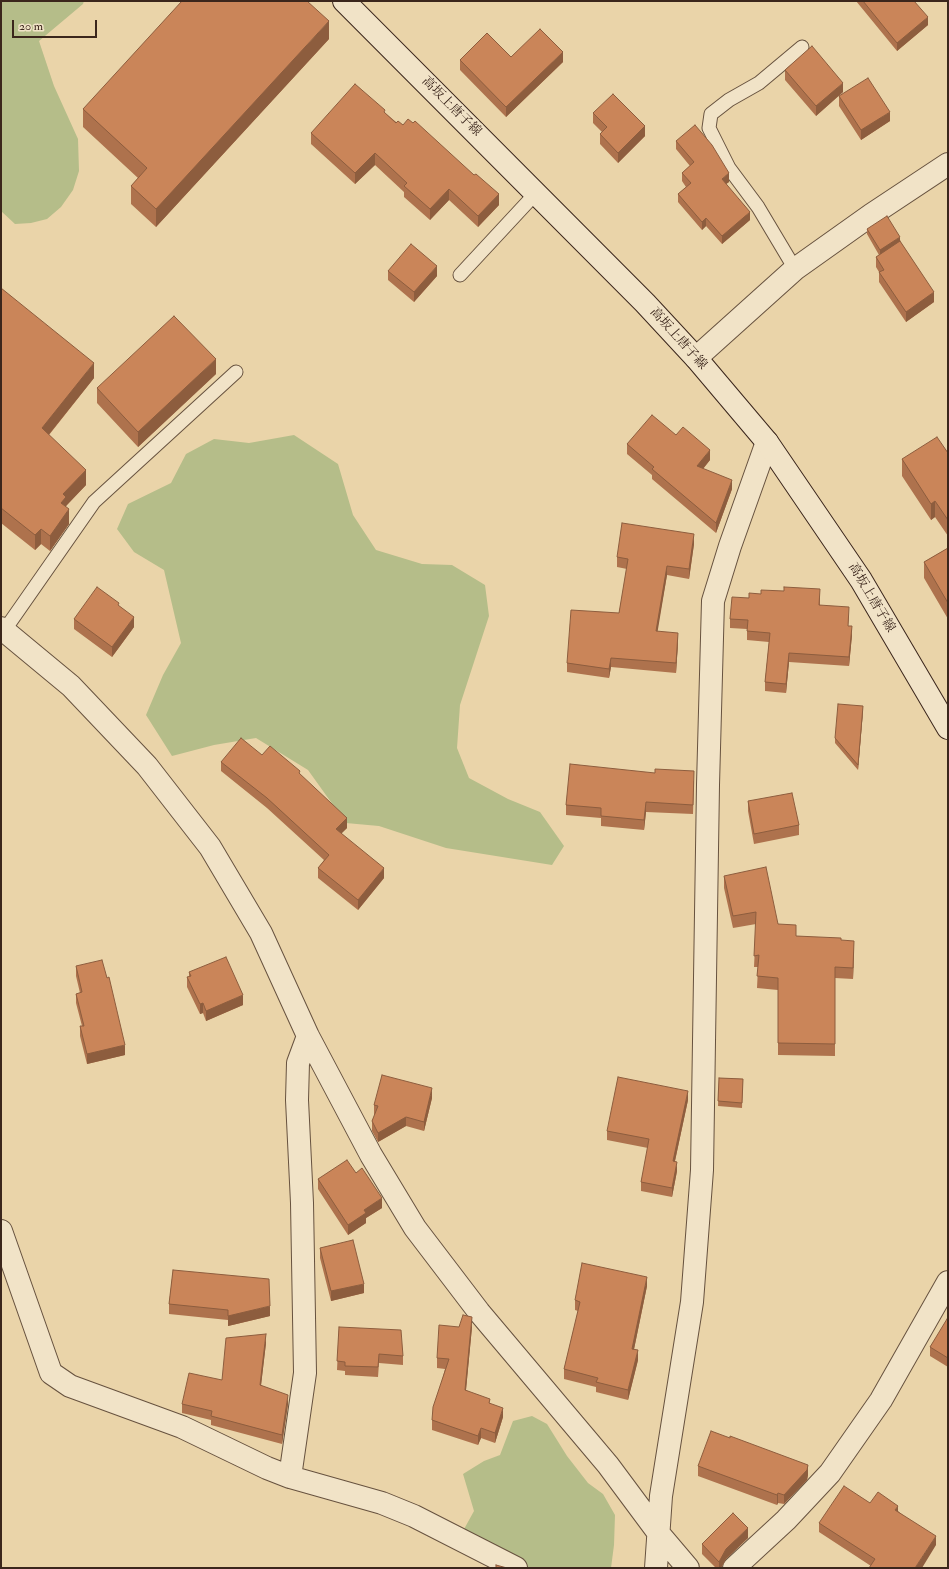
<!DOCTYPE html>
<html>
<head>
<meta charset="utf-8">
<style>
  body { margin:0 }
  #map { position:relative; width:949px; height:1569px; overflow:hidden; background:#ead4a9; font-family:"IM FELL Double Pica",serif }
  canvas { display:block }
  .frame { position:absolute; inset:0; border:2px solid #3b261c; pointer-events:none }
  .scale { position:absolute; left:12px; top:20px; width:85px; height:18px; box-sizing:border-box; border:2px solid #3b261c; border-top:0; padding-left:5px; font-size:12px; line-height:14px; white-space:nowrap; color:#3b261c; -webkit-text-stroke:3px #f1e3c7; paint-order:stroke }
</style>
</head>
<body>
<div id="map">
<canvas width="949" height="1569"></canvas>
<div class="frame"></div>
<div class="scale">20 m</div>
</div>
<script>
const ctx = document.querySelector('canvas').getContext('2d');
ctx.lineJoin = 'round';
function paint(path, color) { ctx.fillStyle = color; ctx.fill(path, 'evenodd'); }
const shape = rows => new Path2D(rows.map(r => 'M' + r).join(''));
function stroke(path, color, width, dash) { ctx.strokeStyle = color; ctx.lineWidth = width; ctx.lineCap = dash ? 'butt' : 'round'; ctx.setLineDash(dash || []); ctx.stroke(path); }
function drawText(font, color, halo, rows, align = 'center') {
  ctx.font = font + ' "IM FELL Double Pica","Noto Serif JP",serif'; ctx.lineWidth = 3.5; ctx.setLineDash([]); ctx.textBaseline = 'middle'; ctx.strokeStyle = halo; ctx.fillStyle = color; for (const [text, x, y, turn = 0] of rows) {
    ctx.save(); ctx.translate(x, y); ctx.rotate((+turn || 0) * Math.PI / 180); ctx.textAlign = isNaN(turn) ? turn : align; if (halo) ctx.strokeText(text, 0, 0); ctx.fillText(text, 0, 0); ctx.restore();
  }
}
const green = shape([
  [1,1,84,1,83,4,39,41,54,86,78,139,79,171,73,190,61,207,47,219,31,223,15,224,1,211],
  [294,435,338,464,353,515,376,550,422,564,452,565,485,585,489,616,460,705,457,748,469,778,508,799,540,812,564,846,552,865,446,848,379,826,346,823,308,770,256,738,214,745,172,756,146,715,163,675,181,643,164,570,134,552,117,529,128,504,171,483,186,454,214,439,249,443],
  [532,1416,547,1424,567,1456,588,1483,603,1494,615,1515,614,1545,611,1568,531,1568,516,1563,463,1531,474,1511,463,1474,484,1461,500,1455,513,1421]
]);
const lane = shape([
  [795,269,758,207,729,168,709,128,711,114,729,100,759,83,802,47],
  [460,275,537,192],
  [4,631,94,502,236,372]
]);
const street = shape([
  [696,358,795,269,871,215,948,164],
  [1,628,71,686,147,766,210,847,261,933,308,1036,371,1155,415,1228,479,1312,608,1465,660,1535,688,1568],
  [308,1036,298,1063,297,1100,302,1203,305,1373,290,1477,382,1503,414,1516,516,1568],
  [1,1231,51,1373,70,1386,182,1427,267,1468,290,1477],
  [656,1568,661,1496,692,1302,702,1170,708,785,713,601,730,546,767,442],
  [734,1568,786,1520,830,1473,881,1400,948,1282]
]);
const secondary = shape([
  [344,1,645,303,696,358,767,442,861,580,948,728]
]);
const wall = shape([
  [856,1,914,1,928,25,897,51],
  [329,39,156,227,131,204,131,186,138,178,83,127,83,109],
  [460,60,563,62,506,117,460,70],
  [785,70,843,92,816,116,785,80],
  [839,96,890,121,861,140,839,106],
  [385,113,499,205,478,227,449,200,430,220,404,197,404,192,375,165,355,184,311,144,311,133],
  [593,113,645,136,618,163,600,144,600,134,602,132,593,123],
  [676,141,729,182,726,184,750,220,722,244,706,226,702,230,678,202,678,194,686,187,682,181,682,173,690,166,676,149],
  [867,229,900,241,934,302,906,322,879,282,879,272,876,267,876,257,879,255,867,234],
  [388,271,437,276,414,302,388,280],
  [1,288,94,378,49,435,86,485,66,506,69,524,50,551,41,544,35,550,1,523],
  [216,374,138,447,97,403,97,388],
  [676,435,710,460,703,469,732,489,716,533,652,479,652,475,627,454,627,444],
  [948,453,948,536,935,517,931,520,902,476,902,459],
  [694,544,689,579,667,575,657,631,678,643,676,673,611,667,609,678,567,672,567,663,619,613,627,569,617,567,617,557],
  [948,548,948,619,924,578,924,562],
  [749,598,820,598,820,605,849,617,848,626,852,635,849,666,789,662,786,693,765,691,765,682,769,642,747,640,747,629,730,628,730,619],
  [119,606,134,627,112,657,74,629,74,619],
  [863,711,858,770,835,743,835,738],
  [262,755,300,775,347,828,341,833,384,878,358,910,318,878,318,868,324,860,267,808,221,771,221,762],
  [694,781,693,814,646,812,644,830,601,826,601,818,566,815,566,805],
  [748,801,799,825,799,835,754,844,748,811],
  [724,876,778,924,796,936,841,940,854,953,853,979,835,978,835,1056,778,1055,778,990,757,988,758,967,754,967,756,924,733,928,724,888],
  [76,966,125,1055,87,1064,80,1036,80,1026,82,1026,76,1003,76,994,80,993,76,976],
  [189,972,243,1005,206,1021,203,1013,200,1014,187,987,187,977,189,977],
  [719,1078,743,1079,742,1108,718,1106],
  [432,1098,424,1131,406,1126,378,1142,372,1131,372,1121,375,1115,374,1115,374,1105],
  [688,1100,675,1161,677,1171,672,1197,641,1191,641,1182,648,1148,607,1140,607,1131],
  [356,1173,382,1208,366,1218,366,1223,348,1235,318,1189,318,1179],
  [320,1248,364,1293,331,1301,320,1258],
  [173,1270,270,1316,228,1326,228,1320,169,1314,169,1304],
  [647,1286,634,1349,638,1360,628,1400,596,1392,596,1387,564,1379,564,1369,578,1311,575,1310,575,1300],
  [948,1319,948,1367,930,1356,930,1347],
  [339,1327,403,1356,403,1365,379,1363,378,1377,345,1375,345,1371,337,1370],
  [459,1327,472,1327,466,1390,490,1403,503,1417,495,1443,481,1438,478,1445,432,1430,432,1420,445,1369,437,1368,437,1358],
  [266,1343,261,1385,288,1404,282,1444,211,1425,211,1420,182,1413,182,1404,222,1380],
  [698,1466,808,1475,807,1480,784,1504,778,1503,777,1505,698,1476],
  [870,1503,898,1511,936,1545,871,1566,819,1532,819,1523],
  [748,1538,726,1559,721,1568,716,1568,702,1554,702,1544]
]);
const shadedWall = shape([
  [928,17,928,25,897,51,897,43],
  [329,21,329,39,156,227,156,209],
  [563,52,563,62,506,117,506,107],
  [843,83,843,92,816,116,816,106],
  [890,112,890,121,861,140,861,130],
  [645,126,645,136,618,163,618,153],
  [375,153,375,165,355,184,355,173],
  [729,173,729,182,722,187,722,179],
  [449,189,449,200,430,220,430,209],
  [499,194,499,205,478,227,478,216],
  [750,212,750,220,722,244,722,236],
  [706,218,706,226,702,230,702,222],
  [900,237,900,242,880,255,880,250],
  [437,266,437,276,414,302,414,292],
  [934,292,934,302,906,322,906,312],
  [216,359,216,374,138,447,138,432],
  [94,363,94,378,42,443,42,428],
  [710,450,710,460,697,476,697,466],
  [86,470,86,485,66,506,66,512,61,503,63,494],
  [732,480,732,489,716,533,716,523],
  [935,501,935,517,931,520,931,504],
  [69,509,69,524,50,551,50,536],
  [41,529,41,544,35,550,35,535],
  [694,534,694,544,689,579,689,569],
  [667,566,667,575,656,641,656,631],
  [134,617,134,627,112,657,112,647],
  [852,626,852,635,849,666,849,657],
  [678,633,678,643,676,673,676,663],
  [789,653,789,662,786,693,786,684],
  [611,658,611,667,609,678,609,669],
  [863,706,863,711,858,770,858,765],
  [646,802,646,812,644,830,644,820],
  [347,818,347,828,336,839,336,829],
  [384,868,384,878,358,910,358,900],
  [854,941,854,953,853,979,853,968],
  [243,995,243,1005,206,1021,206,1011],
  [203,1003,203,1013,200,1014,200,1004],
  [125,1045,125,1055,87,1064,87,1054],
  [432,1088,432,1098,424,1131,424,1122],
  [688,1091,688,1100,673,1170,673,1161],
  [406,1117,406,1126,378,1142,378,1133],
  [677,1162,677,1171,672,1197,672,1188],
  [382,1198,382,1208,366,1218,366,1223,348,1235,348,1225,364,1210],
  [647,1277,647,1286,632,1359,632,1349],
  [364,1284,364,1293,331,1301,331,1291],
  [270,1306,270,1316,228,1326,228,1316],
  [472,1317,472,1327,465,1400,465,1390],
  [266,1334,266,1343,260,1394,260,1385],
  [638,1350,638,1360,628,1400,628,1390],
  [288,1395,288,1404,282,1444,282,1435],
  [503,1408,503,1417,495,1443,495,1433],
  [481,1428,481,1438,478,1445,478,1436],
  [808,1465,808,1475,807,1480,784,1504,784,1495],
  [778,1493,778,1503,777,1505,777,1495],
  [898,1506,898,1515,895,1510],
  [748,1528,748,1538,726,1559,721,1568,719,1568,719,1562,726,1549],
  [936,1536,936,1545,922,1568,915,1568]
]);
const building = shape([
  [182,1,307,1,329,21,156,209,131,186,147,168,83,109,182,1],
  [863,1,914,1,928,17,897,43,863,1],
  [540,29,563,52,506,107,460,60,487,33,511,57,540,29],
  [812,46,843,83,816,106,785,70,812,46],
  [868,78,890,112,861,130,839,96,868,78],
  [355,84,385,110,384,112,396,123,398,121,403,125,408,119,413,123,415,121,474,175,476,174,499,194,478,216,449,189,430,209,404,186,407,183,375,153,355,173,311,133,355,84],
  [613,94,645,126,618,153,600,134,607,127,593,113,613,94],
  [695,125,712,145,729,173,722,179,750,212,722,236,706,218,702,222,678,194,691,183,682,173,694,162,676,141,695,125],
  [887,216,900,237,880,250,867,229,887,216],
  [900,241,934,292,906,312,879,272,884,270,876,257,900,241],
  [411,244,437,266,414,292,388,271,411,244],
  [1,288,94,363,42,428,86,470,63,494,66,497,61,503,69,509,50,536,41,529,35,535,1,508,1,288],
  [174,316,216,359,138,432,97,388,174,316],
  [652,415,676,435,683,427,710,450,697,466,732,480,716,523,652,469,654,467,627,444,652,415],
  [937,437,948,453,948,520,935,501,931,504,902,459,937,437],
  [622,523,694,534,689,569,667,566,656,631,678,633,676,663,611,658,609,669,567,663,571,610,619,613,628,559,617,557,622,523],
  [948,548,948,603,924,562,948,548],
  [97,587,119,603,118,605,134,617,112,647,74,619,97,587],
  [784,587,820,589,819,605,849,607,848,626,852,626,849,657,789,653,786,684,765,682,770,633,747,631,748,620,730,619,732,597,749,598,749,593,761,594,761,590,784,591,784,587],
  [838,704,863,706,858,765,835,738,838,704],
  [241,738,262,755,270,746,300,771,299,773,347,818,336,829,384,868,358,900,318,868,329,855,267,798,221,762,241,738],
  [570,764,655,773,655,769,694,771,693,805,646,802,644,820,601,816,601,808,566,805,570,764],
  [792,793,799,825,754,834,748,801,792,793],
  [766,867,778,924,796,925,796,936,841,938,841,940,854,941,853,968,835,967,835,1044,778,1043,778,978,757,976,759,955,754,956,756,912,733,916,724,876,766,867],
  [226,957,243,995,206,1011,203,1003,200,1004,187,977,191,976,189,972,226,957],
  [102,960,107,978,109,977,125,1045,87,1054,80,1026,84,1026,76,994,82,992,76,966,102,960],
  [382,1075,432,1088,424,1122,406,1117,378,1133,372,1121,378,1106,374,1105,382,1075],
  [618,1077,688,1091,673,1161,677,1162,672,1188,641,1182,649,1139,607,1131,618,1077],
  [719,1078,743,1079,742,1103,718,1101,719,1078],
  [347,1160,356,1173,362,1168,382,1198,364,1210,366,1213,348,1225,318,1179,347,1160],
  [353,1240,364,1284,331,1291,320,1248,353,1240],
  [582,1263,647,1277,632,1349,638,1350,628,1390,596,1382,598,1378,564,1369,580,1302,575,1300,582,1263],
  [173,1270,269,1279,270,1306,228,1316,228,1310,169,1304,173,1270],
  [463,1315,472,1317,465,1390,490,1399,489,1403,503,1408,495,1433,481,1428,478,1436,432,1420,433,1407,449,1359,437,1358,439,1325,459,1327,463,1315],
  [947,1319,948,1319,948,1358,930,1347,947,1319],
  [339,1327,401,1330,403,1356,379,1354,378,1367,345,1366,345,1362,337,1361,339,1327],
  [266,1334,260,1385,288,1395,282,1435,211,1416,212,1411,182,1404,189,1373,222,1380,226,1338,266,1334],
  [711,1431,730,1438,730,1436,808,1465,807,1470,784,1495,778,1493,777,1495,698,1466,711,1431],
  [844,1486,870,1503,878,1492,898,1506,895,1510,936,1536,915,1568,869,1568,875,1559,819,1523,844,1486],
  [733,1513,748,1528,726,1549,719,1562,702,1544,733,1513],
  [496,1565,507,1568,496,1568,496,1565]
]);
const streetNames = [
  ["高坂上唐子線",451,107,45],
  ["高坂上唐子線",678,339,48],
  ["高坂上唐子線",871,598,59]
];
paint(green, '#b5bd89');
stroke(lane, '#67523f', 15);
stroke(street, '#67523f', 24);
stroke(secondary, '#3b261c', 24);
stroke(lane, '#f1e3c7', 13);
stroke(street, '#f1e3c7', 22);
stroke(secondary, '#f1e3c7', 22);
paint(wall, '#ae724d');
paint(shadedWall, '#8d5d3e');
paint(building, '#ca8559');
stroke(building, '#8d5d3e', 1);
drawText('13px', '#3b261c', '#f1e3c7', streetNames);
</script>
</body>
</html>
